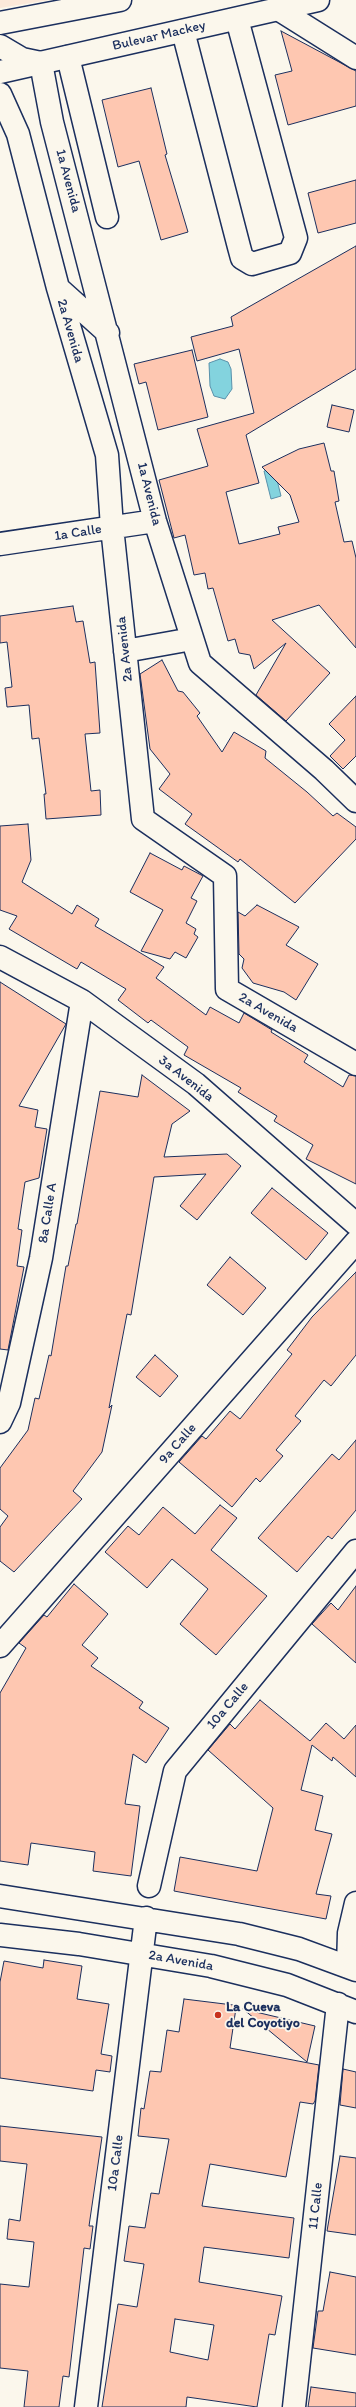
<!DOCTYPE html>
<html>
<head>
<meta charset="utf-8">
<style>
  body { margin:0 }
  canvas { display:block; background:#fbf7ec }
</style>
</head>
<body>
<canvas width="356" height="2407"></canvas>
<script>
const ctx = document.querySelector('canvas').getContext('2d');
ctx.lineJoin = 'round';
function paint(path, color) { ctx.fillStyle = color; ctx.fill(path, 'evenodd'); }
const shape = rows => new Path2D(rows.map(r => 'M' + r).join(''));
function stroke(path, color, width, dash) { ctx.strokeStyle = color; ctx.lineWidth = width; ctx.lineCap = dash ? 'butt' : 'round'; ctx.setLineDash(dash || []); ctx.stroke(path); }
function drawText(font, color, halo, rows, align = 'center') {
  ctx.font = font + ' Itim,sans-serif'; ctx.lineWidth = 3.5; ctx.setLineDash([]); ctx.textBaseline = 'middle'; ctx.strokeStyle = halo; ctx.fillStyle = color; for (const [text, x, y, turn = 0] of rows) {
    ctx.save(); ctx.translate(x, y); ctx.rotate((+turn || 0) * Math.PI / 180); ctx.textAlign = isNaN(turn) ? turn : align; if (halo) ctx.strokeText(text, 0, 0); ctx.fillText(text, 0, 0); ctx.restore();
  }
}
const built = shape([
  [0,0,49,0,0,8]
]);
const water = shape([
  [220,359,228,362,231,369,232,389,225,399,214,396,210,386,209,363,220,359],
  [274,468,281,496,271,499,264,471,274,468]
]);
const building = shape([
  [281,31,356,71,356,106,288,125,275,75,292,71,281,31],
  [151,88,167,154,165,155,188,232,161,240,139,161,118,167,102,100,151,88],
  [356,180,356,223,318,233,308,193,356,180],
  [356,246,356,369,246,435,259,483,226,492,239,544,280,534,278,527,299,522,290,495,262,467,299,449,324,443,331,471,334,471,339,501,335,502,344,542,352,541,356,558,356,648,319,605,272,620,330,673,286,721,256,695,286,643,254,669,250,655,239,653,235,639,228,641,213,588,208,589,205,573,194,575,185,535,174,538,159,480,208,466,197,429,254,413,239,349,197,361,191,337,233,326,231,317,356,246],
  [192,350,208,417,158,430,146,382,139,384,134,364,192,350],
  [332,405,354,410,349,432,327,427,332,405],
  [73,606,76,622,83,621,90,663,95,662,100,733,85,734,91,791,100,790,101,815,46,819,44,794,46,794,39,738,32,739,29,705,7,707,5,688,12,687,7,642,0,643,0,616,73,606],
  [162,660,178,691,183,692,200,713,197,716,222,752,234,732,266,751,265,758,307,792,333,816,337,813,356,827,356,839,295,903,240,859,238,862,185,824,192,814,159,789,170,774,150,749,140,674,162,660],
  [356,696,356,756,343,769,330,756,345,740,329,724,356,696],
  [28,824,31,860,22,882,72,914,77,905,99,919,95,926,164,967,156,978,206,1015,210,1007,239,1023,244,1013,272,1030,271,1032,308,1055,304,1062,343,1087,349,1075,356,1076,356,1184,306,1159,313,1145,274,1121,277,1116,238,1092,241,1088,184,1055,188,1047,151,1020,148,1023,118,1000,126,989,81,962,77,969,9,929,17,916,0,910,0,826,28,824],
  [150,853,182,870,184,866,203,876,191,898,197,901,186,923,196,929,194,934,198,937,186,958,175,952,170,959,141,951,163,910,130,892,150,853],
  [257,905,299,927,286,945,318,964,296,1000,284,992,253,983,242,968,244,959,239,954,238,912,245,916,257,905],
  [0,982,66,1024,19,1106,38,1110,35,1127,47,1129,39,1178,25,1182,18,1229,22,1230,17,1266,24,1267,8,1350,0,1349,0,982],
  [142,1075,190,1111,172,1124,164,1157,227,1154,241,1166,197,1220,180,1206,206,1174,154,1177,131,1315,127,1314,109,1408,112,1405,102,1452,73,1491,82,1499,14,1572,0,1561,0,1527,8,1516,0,1509,0,1468,28,1430,35,1398,39,1399,49,1355,51,1356,66,1266,68,1266,76,1224,77,1224,100,1091,138,1097,142,1075],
  [272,1188,328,1233,306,1260,251,1213,272,1188],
  [230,1257,266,1288,243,1315,207,1285,230,1257],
  [356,1272,356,1355,331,1386,324,1380,295,1416,301,1421,276,1450,283,1456,260,1482,256,1478,232,1507,179,1462,202,1436,206,1439,230,1411,240,1419,292,1354,287,1350,312,1317,356,1272],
  [155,1355,178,1376,160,1397,136,1377,155,1355],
  [356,1440,356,1510,332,1539,328,1536,297,1572,258,1538,332,1454,339,1460,356,1440],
  [220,1505,237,1518,211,1550,267,1596,216,1655,180,1624,208,1589,172,1559,147,1588,105,1552,128,1526,139,1535,163,1507,195,1534,220,1505],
  [74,1584,108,1614,82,1645,98,1658,91,1666,143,1702,139,1708,169,1728,146,1763,133,1754,125,1804,140,1806,131,1876,93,1871,95,1852,31,1843,28,1865,0,1861,0,1693,26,1648,19,1643,44,1615,47,1617,74,1584],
  [356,1586,356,1663,312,1624,331,1603,338,1610,356,1586],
  [260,1700,310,1741,326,1723,344,1739,356,1725,356,1777,333,1757,332,1761,312,1745,301,1790,323,1796,315,1830,332,1834,316,1894,331,1896,326,1919,174,1891,180,1857,257,1871,273,1808,208,1750,230,1724,235,1729,260,1700],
  [44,1960,82,1966,77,1999,109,2004,101,2054,112,2056,110,2072,96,2070,93,2091,0,2078,0,1982,4,1961,43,1968,44,1960],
  [184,1999,233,2005,236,2008,230,2048,319,2065,315,2101,313,2104,300,2102,286,2177,210,2164,202,2206,294,2218,289,2258,204,2247,199,2282,282,2296,275,2335,269,2334,257,2407,187,2397,186,2407,102,2407,118,2304,137,2307,144,2264,124,2261,129,2226,145,2228,151,2193,159,2194,169,2139,138,2136,141,2108,144,2109,150,2071,161,2072,167,2030,179,2032,184,1999],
  [175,2319,214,2325,208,2360,170,2352,175,2319],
  [243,2009,315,2026,307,2062,243,2009],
  [343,2069,356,2072,356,2108,340,2105,343,2069],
  [0,2126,102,2137,89,2226,93,2226,90,2249,84,2248,69,2377,63,2376,59,2407,24,2407,28,2371,0,2368,0,2284,29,2287,34,2242,7,2239,9,2219,20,2221,27,2164,0,2161,0,2126],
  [340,2156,356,2158,356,2235,327,2231,340,2156],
  [330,2272,356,2277,356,2355,313,2348,318,2311,323,2311,330,2272],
  [311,2387,356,2393,356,2407,308,2407,311,2387]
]);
const minor = shape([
  [278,9,356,58],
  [183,31,239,247,242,258,252,264,290,253,296,238,237,19],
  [0,46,22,59,41,63,52,122,155,521,200,663,324,770,356,801],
  [68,57,107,217],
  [0,94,18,134,58,288,107,455,112,527,143,819,225,876,227,989,356,1064],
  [58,288,108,333],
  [0,544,155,521],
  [125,651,192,639],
  [0,957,82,1001,196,1084,356,1224],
  [0,1422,9,1403,41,1258,82,1001],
  [0,1646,356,1242],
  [149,1886,175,1771,356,1551],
  [0,1896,239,1934,299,1949,356,1970],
  [0,1935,79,1944,211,1966,287,1985,356,2012],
  [348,1967,349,1933,356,1903],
  [86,2407,146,1918],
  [294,2407,338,2004]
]);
const major = shape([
  [0,23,120,0],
  [0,72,318,0]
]);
const markers = [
  [218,2015,4,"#c8321e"]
];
const streetNames = [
  ["Bulevar Mackey",159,36,-13],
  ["1a Avenida",68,181,75],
  ["2a Avenida",70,331,74],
  ["1a Avenida",149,494,76],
  ["1a Calle",78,533,-9],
  ["2a Avenida",125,649,-96],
  ["2a Avenida",268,1013,30],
  ["3a Avenida",186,1079,38],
  ["8a Calle A",48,1213,-81],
  ["9a Calle",178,1444,-49],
  ["10a Calle",228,1706,-50],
  ["2a Avenida",181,1961,10],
  ["10a Calle",116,2163,-83],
  ["11 Calle",316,2206,-84]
];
const poiNames = [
  ["La Cueva",226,2007],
  ["del Coyotiyo",226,2023]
];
paint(built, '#fce9da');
paint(water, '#83d3de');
stroke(water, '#5991ab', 1);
paint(building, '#fec7b1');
stroke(building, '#1b2f5e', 1);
stroke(minor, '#1b2f5e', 25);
stroke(major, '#1b2f5e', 25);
stroke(minor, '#fbf7ec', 22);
stroke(major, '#fbf7ec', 22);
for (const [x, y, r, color] of markers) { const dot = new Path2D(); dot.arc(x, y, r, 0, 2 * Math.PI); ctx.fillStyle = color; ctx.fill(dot); stroke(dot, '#fbf7ec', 1.5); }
drawText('14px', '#1b2f5e', '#fbf7ec', streetNames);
drawText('bold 14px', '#1b2f5e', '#fbf7ec', poiNames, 'left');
</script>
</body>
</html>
